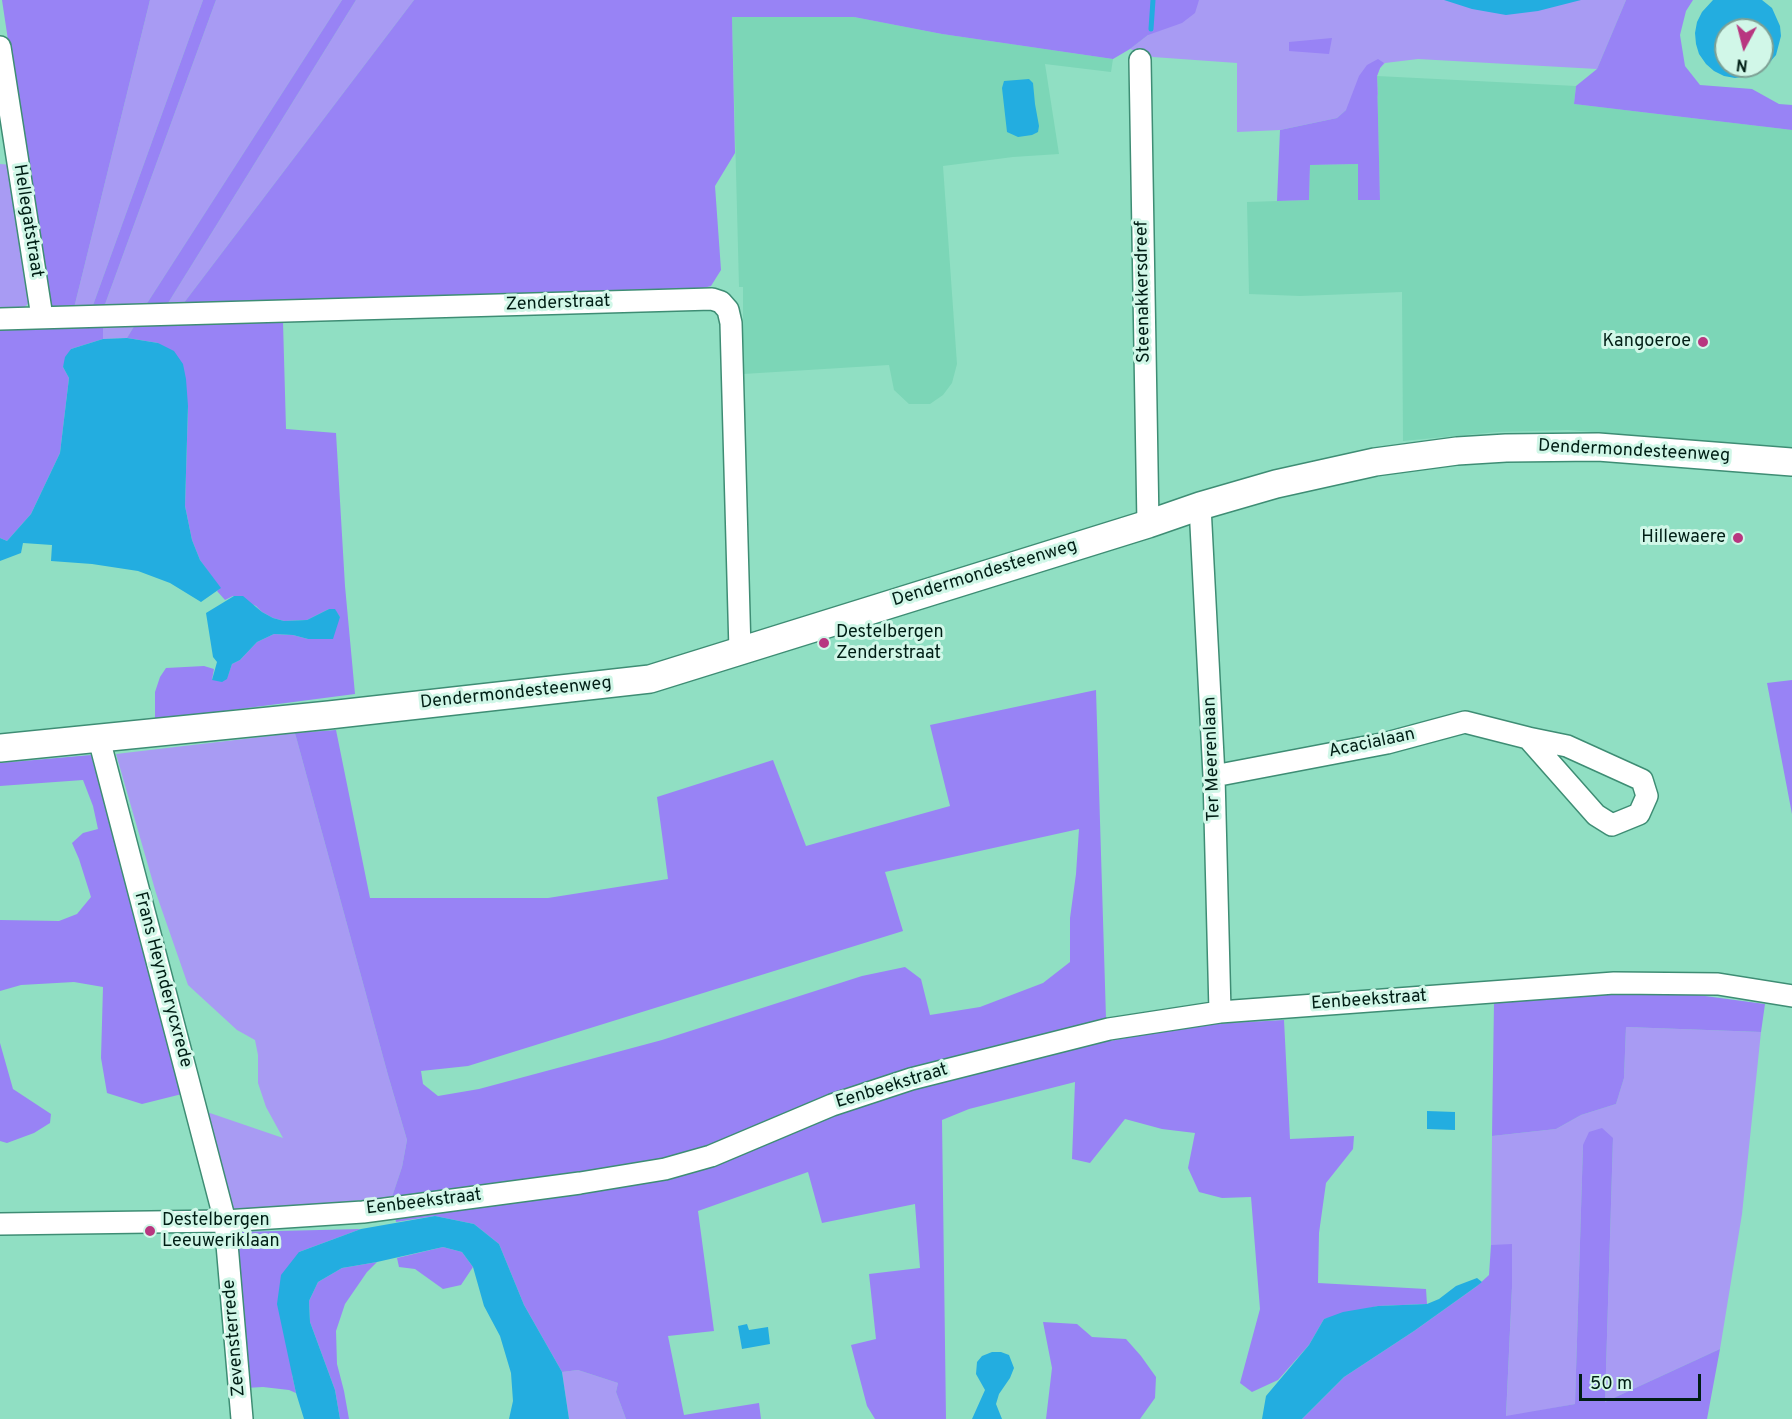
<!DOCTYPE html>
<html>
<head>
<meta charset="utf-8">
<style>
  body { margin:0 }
  #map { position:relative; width:1792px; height:1419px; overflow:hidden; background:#90dfc3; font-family:Overpass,sans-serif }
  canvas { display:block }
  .north { position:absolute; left:1714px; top:18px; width:60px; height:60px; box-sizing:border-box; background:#d1f7e8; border:2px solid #7da094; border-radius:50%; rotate:187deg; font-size:16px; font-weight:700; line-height:24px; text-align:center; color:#001e15 }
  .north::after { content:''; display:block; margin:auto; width:21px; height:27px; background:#b83680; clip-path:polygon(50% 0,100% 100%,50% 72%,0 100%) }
  .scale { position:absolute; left:1579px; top:1374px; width:122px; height:27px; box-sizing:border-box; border:3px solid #001e15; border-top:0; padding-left:8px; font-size:18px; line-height:21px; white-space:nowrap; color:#001e15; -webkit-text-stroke:4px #d1f7e8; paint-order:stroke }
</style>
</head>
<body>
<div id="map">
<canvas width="1792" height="1419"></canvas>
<div class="north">N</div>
<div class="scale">50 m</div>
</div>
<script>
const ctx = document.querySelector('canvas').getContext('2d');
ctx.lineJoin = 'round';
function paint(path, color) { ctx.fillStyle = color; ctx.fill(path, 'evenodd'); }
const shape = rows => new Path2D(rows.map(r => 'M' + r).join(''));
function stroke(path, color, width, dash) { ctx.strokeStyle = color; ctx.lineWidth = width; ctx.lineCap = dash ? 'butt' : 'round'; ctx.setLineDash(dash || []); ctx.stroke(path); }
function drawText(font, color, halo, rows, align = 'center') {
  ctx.font = font + ' Overpass,sans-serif'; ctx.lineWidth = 6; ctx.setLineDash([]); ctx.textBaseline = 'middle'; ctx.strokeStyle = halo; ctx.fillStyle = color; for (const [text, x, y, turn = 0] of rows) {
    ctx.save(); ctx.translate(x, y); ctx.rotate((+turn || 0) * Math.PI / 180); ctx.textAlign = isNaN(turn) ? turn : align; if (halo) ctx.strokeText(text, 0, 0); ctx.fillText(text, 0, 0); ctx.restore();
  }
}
const built = shape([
  [732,17,854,17,942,34,1113,59,1111,72,1045,64,1059,154,1013,157,943,166,957,364,952,383,943,395,930,404,909,404,894,390,889,365,743,374,743,287,739,287],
  [1377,76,1576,86,1574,104,1792,130,1792,448,1568,430,1497,432,1403,441,1402,292,1300,296,1249,294,1247,202,1309,200,1310,165,1358,164,1358,199,1380,200]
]);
const green = shape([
  [150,0,203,0,92,308,74,308],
  [216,0,342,0,144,308,104,307],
  [356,0,414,0,180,308,165,308],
  [1157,0,1626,0,1597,69,1418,59,1385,63,1380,68,1377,76,1378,95,1346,110,1337,118,1280,130,1237,132,1237,63,1153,57,1130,49,1148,35],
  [0,164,12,165,32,295,29,303,20,311,0,312],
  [136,323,127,338,103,339,103,324],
  [295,733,388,1075,407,1140,402,1167,392,1197,232,1213,204,1111,283,1138,266,1107,258,1083,258,1055,255,1040,237,1030,188,985,156,893,116,754],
  [1626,1027,1761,1032,1742,1214,1720,1349,1605,1402,1613,1138,1583,1145,1575,1404,1506,1417,1512,1287,1512,1245,1491,1245,1492,1136,1556,1129,1581,1115,1616,1104,1624,1078],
  [578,1370,618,1383,616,1392,626,1419,569,1419,562,1372]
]);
const forest = shape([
  [2,0,150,0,74,308,48,307],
  [203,0,216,0,104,307,92,308],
  [342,0,356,0,165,308,144,308],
  [414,0,1199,0,1195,13,1182,23,1148,35,1130,49,1113,59,942,34,854,17,732,17,735,153,715,186,721,270,711,286,688,292,180,308],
  [1626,0,1693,0,1686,11,1680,35,1685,66,1700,85,1752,89,1779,104,1792,105,1792,130,1574,104,1576,86,1597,69],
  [1332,38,1329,54,1289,51,1289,42],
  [1378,59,1384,63,1380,68,1377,76,1380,200,1358,200,1358,164,1310,165,1309,200,1277,201,1280,130,1337,118,1346,110,1359,76,1367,65],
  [283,322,286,429,336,433,345,586,355,694,155,720,155,692,160,677,166,668,204,666,214,669,212,680,227,678,232,664,240,660,257,642,274,634,293,635,308,639,340,617,334,609,329,609,307,620,284,621,273,618,262,612,256,606,233,596,225,600,217,591,220,588,200,560,192,540,185,506,188,406,158,343,127,338,136,323],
  [103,324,103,339,71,349,63,367,69,378,60,453,31,514,7,541,0,538,0,328],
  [1792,680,1792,814,1767,683],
  [1096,690,1106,1018,1110,1041,1194,1025,1284,1020,1290,1139,1354,1136,1353,1149,1326,1183,1319,1233,1318,1283,1426,1289,1427,1304,1378,1306,1324,1319,1309,1345,1278,1380,1252,1392,1240,1383,1260,1309,1251,1197,1222,1198,1199,1192,1188,1168,1195,1133,1162,1129,1125,1119,1090,1163,1072,1159,1075,1082,969,1109,942,1120,946,1419,875,1419,867,1406,851,1345,876,1339,869,1274,920,1268,915,1204,822,1223,808,1172,698,1211,714,1331,668,1336,684,1415,759,1403,761,1419,626,1419,616,1392,618,1383,578,1370,562,1372,524,1305,499,1244,474,1224,435,1216,396,1222,392,1197,402,1167,407,1140,388,1075,295,733,336,730,370,898,548,898,668,879,657,797,773,760,806,846,950,806,930,725],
  [1079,829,1076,874,1070,918,1070,962,1043,983,980,1007,930,1015,921,979,905,967,862,976,662,1040,479,1089,438,1096,423,1084,421,1071,468,1066,903,931,885,872],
  [91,755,186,1093,142,1104,107,1093,101,1058,103,987,74,982,21,985,0,991,0,920,59,921,77,914,91,897,79,859,72,843,83,833,98,829,93,806,83,780,0,786,0,763],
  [1609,992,1690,994,1765,1004,1761,1032,1626,1027,1624,1078,1616,1104,1581,1115,1556,1129,1492,1136,1494,1002],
  [0,1043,13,1089,51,1114,50,1123,34,1133,7,1143,0,1141],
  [1602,1128,1613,1138,1605,1402,1720,1349,1707,1419,1302,1419,1344,1377,1414,1331,1477,1286,1489,1275,1491,1245,1512,1244,1512,1287,1506,1416,1575,1404,1583,1145,1589,1132],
  [361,1229,299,1252,292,1374,296,1393,289,1390,263,1387,245,1388,236,1283,237,1232],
  [443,1247,462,1252,473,1267,461,1285,443,1289,415,1269,399,1267,397,1258],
  [377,1262,367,1272,345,1304,336,1331,337,1364,344,1391,349,1419,340,1419,335,1390,310,1322,309,1301,318,1282,342,1268],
  [1043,1322,1077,1324,1092,1337,1126,1339,1141,1356,1156,1377,1155,1398,1140,1419,1046,1419,1052,1368]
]);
const water = shape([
  [1444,0,1581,0,1538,11,1506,15,1472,9],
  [1713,0,1762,0,1772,8,1780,26,1781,36,1776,55,1763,70,1754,75,1735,78,1724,76,1714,71,1706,64,1699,54,1696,44,1695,33,1697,22,1702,12],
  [1726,30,1762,30,1762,66,1726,66],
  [1029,79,1033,83,1035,104,1039,126,1038,132,1032,135,1018,137,1007,132,1002,88,1004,81],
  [127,338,158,343,174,351,183,364,186,379,188,406,185,506,192,540,200,560,221,588,201,602,170,583,138,571,92,564,51,561,52,545,23,543,21,553,0,561,0,538,7,541,31,514,60,453,69,378,63,367,65,357,71,349,103,339],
  [234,596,243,596,262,612,273,618,284,621,307,620,329,609,335,609,340,617,333,639,308,639,293,635,274,634,257,642,240,660,232,664,227,679,222,682,212,680,217,662,213,657,206,613],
  [1427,1111,1455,1112,1455,1130,1427,1129],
  [435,1216,474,1224,499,1244,524,1305,562,1372,569,1419,509,1419,513,1401,511,1373,500,1336,484,1306,473,1267,462,1252,443,1247,377,1262,342,1268,318,1282,309,1301,310,1322,335,1390,340,1419,304,1419,296,1393,277,1304,281,1275,299,1252,361,1229],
  [1477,1278,1482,1282,1477,1286,1414,1331,1344,1377,1302,1419,1262,1419,1266,1396,1309,1345,1324,1319,1343,1312,1378,1306,1427,1304,1439,1299,1456,1286],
  [747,1324,749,1330,768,1327,770,1344,742,1349,738,1326],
  [992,1352,1001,1352,1009,1355,1014,1368,1010,1378,999,1394,996,1404,1002,1419,972,1419,985,1390,976,1374,977,1362,982,1356]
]);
const stream = shape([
  [1151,29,1153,0]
]);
const minor = shape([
  [0,47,42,317],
  [1140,60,1148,524],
  [0,319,712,299,721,302,728,310,731,323,740,651],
  [1200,506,1214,776,1220,1012],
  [99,739,225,1221,242,1419],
  [1214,776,1387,743,1465,722,1528,738,1596,815,1612,825,1639,814,1647,796,1642,780,1567,746,1528,738],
  [0,1224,225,1221,363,1212,580,1183,665,1169,711,1156,832,1105,911,1079,1109,1029,1220,1012,1614,983,1718,984,1792,996]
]);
const major = shape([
  [0,748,329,715,650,679,1148,524,1200,506,1276,484,1375,462,1457,451,1506,448,1598,447,1792,462]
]);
const markers = [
  [1703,342,6,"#b83680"],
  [1738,538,6,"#b83680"],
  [824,643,6,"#b83680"],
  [150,1231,6,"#b83680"]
];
const streetNames = [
  ["Hellegatstraat",27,221,81],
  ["Steenakkersdreef",1144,292,-91],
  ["Zenderstraat",558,304,-2],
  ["Dendermondesteenweg",1634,452,3],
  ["Dendermondesteenweg",985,574,-17],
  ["Dendermondesteenweg",516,694,-6],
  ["Acacialaan",1372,744,-12],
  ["Ter Meerenlaan",1213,759,-92],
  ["Frans Heynderycxrede",162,980,75],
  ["Eenbeekstraat",1369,1001,-4],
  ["Eenbeekstraat",892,1087,-17],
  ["Eenbeekstraat",424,1203,-7],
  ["Zevensterrede",235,1338,-95]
];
const poiNames = [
  ["Kangoeroe",1691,342],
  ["Hillewaere",1726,538],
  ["Destelbergen",836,633,"left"],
  ["Zenderstraat",836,654,"left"],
  ["Destelbergen",162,1221,"left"],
  ["Leeuweriklaan",162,1242,"left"]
];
paint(built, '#7cd6b7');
paint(green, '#a89bf3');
paint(forest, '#9883f5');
paint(water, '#23ade0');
stroke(stream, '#23ade0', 5);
stroke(minor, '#3e8d74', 24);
stroke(major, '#3e8d74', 30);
stroke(minor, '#fff', 21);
stroke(major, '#fff', 27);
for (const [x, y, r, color] of markers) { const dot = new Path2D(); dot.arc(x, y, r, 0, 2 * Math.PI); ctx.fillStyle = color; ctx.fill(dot); stroke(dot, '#d1f7e8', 2); }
drawText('18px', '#001e15', '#d1f7e8', streetNames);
drawText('18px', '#001e15', '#d1f7e8', poiNames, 'right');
</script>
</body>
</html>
